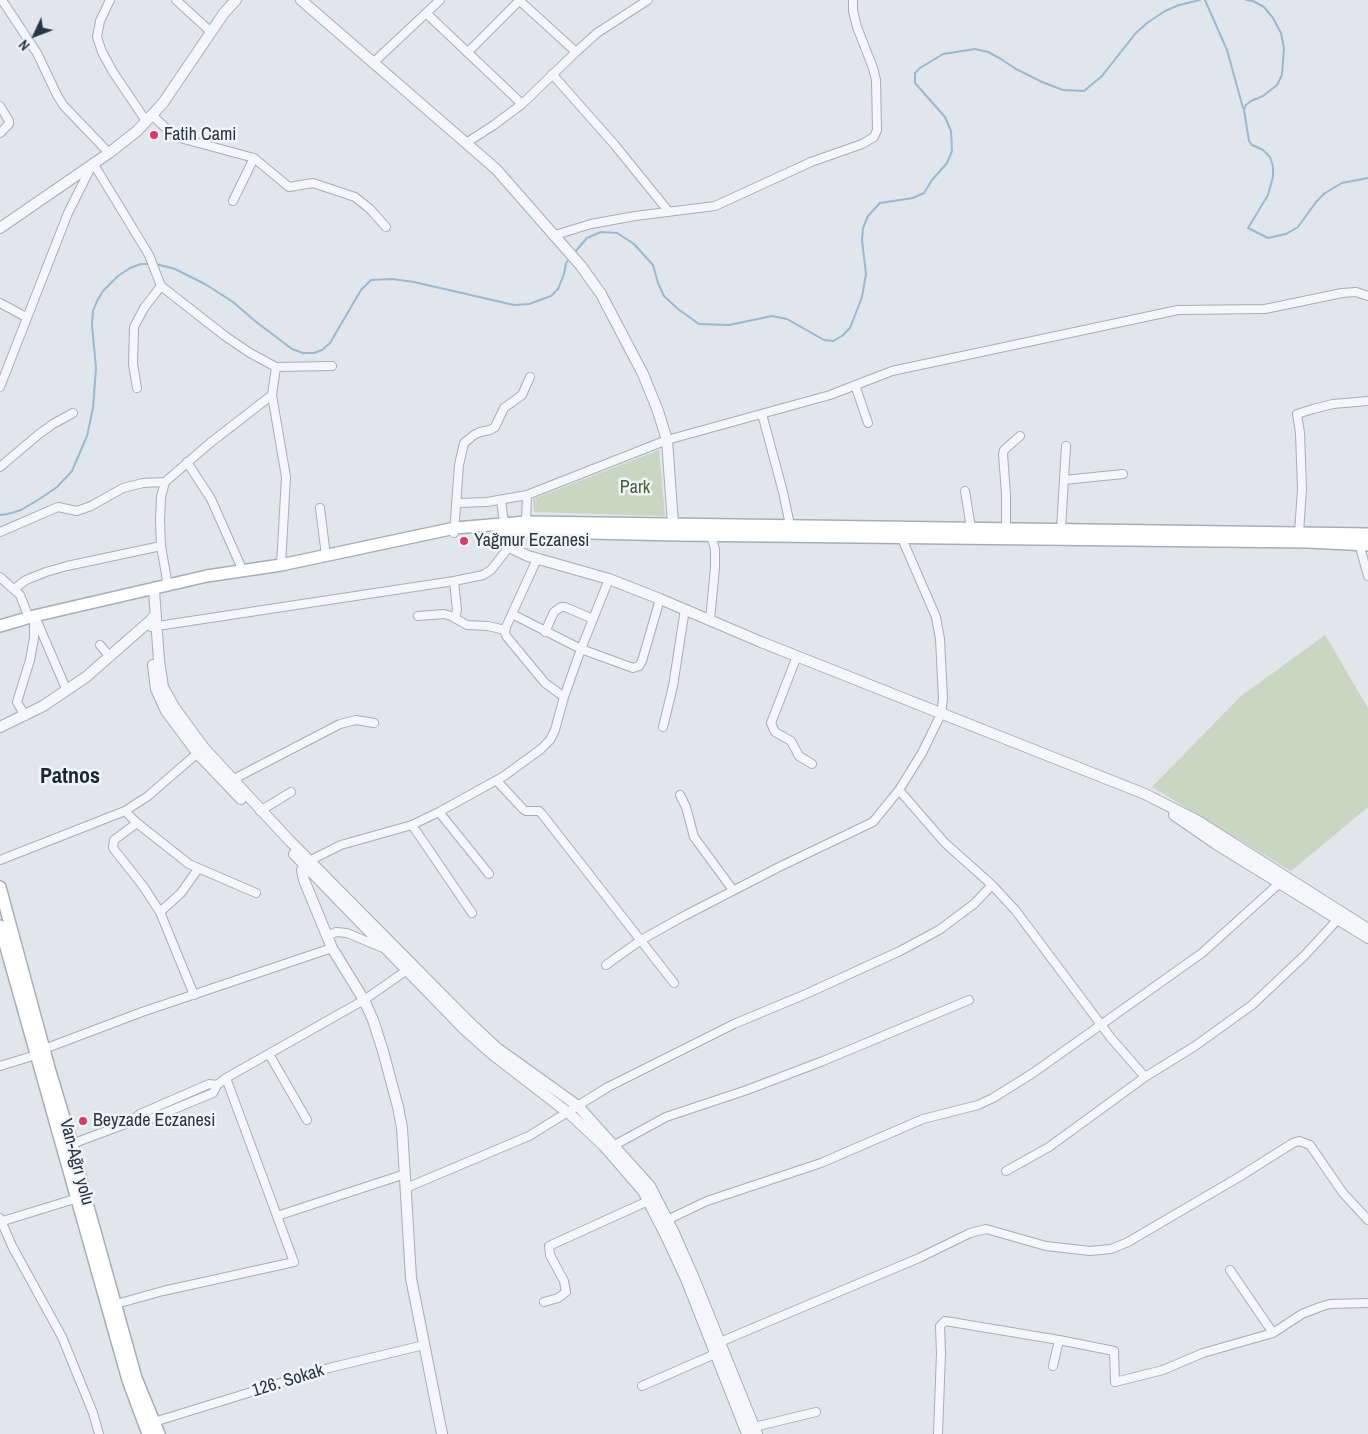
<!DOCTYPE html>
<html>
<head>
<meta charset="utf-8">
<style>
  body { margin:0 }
  #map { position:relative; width:1368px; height:1434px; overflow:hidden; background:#e1e6eb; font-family:"Archivo Narrow",sans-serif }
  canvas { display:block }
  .north { position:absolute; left:10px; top:10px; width:50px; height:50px; -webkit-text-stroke:4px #f1f5f8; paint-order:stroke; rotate:227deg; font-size:14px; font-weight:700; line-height:20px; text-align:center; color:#273645 }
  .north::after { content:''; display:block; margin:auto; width:18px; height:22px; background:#273645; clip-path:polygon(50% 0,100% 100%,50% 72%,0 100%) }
</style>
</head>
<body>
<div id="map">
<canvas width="1368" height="1434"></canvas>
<div class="north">N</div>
</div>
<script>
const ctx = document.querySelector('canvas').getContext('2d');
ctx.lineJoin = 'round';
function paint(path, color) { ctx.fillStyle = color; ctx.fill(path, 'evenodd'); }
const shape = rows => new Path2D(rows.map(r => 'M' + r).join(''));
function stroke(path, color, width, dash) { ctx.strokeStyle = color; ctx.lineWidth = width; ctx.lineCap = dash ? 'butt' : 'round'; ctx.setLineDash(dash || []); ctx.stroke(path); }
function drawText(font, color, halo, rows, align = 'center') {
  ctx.font = font + ' "Archivo Narrow",sans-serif'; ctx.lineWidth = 5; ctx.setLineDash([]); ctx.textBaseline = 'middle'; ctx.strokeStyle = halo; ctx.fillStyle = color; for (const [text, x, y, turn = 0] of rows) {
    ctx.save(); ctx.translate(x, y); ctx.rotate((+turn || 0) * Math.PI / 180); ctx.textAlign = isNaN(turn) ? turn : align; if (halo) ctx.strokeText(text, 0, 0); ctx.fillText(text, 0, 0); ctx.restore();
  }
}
const green = shape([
  [659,450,665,516,534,512,533,499],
  [1325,635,1368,708,1368,807,1291,871,1152,787,1241,696]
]);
const stream = shape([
  [1205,0,1227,50,1243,108],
  [1246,0,1253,1,1264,7,1273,18,1281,33,1284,48,1282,75,1277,85,1263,96,1251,101,1246,105,1244,110,1249,141,1252,145,1263,150,1270,157,1273,166,1273,177,1268,195,1248,228,1268,238,1286,234,1298,227,1316,202,1325,193,1342,183,1368,178],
  [575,252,587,238,601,232,617,233,634,244,653,265,658,283,664,296,678,309,699,324,729,325,772,316,787,319,824,340,833,341,842,336,850,328,862,297,866,274,862,240,863,228,868,216,880,203,913,198,924,193,932,180,947,163,952,151,951,131,945,117,915,83,915,73,920,68,943,54,975,49,988,52,1001,59,1016,69,1042,82,1063,90,1084,91,1102,76,1135,34,1147,23,1165,11,1179,5,1200,0],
  [156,264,175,269,205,284,233,302,255,321,292,349,303,353,314,353,322,350,330,343,361,290,371,280,392,279,414,282,514,305,529,304,551,296,558,289,564,274,566,263,570,258],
  [0,515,8,514,21,510,41,498,57,487,72,471,87,436,93,408,96,368,92,325,93,311,97,301,103,291,118,276,130,268,141,264,151,264]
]);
const minor = shape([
  [2,0,37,53,57,95,63,105,109,153],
  [110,0,100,21,97,37,102,52,113,72,146,121],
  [176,0,211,32],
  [519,0,576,52],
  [426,13,522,104],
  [468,52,520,0],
  [374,62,440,0],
  [552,74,614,144,669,212],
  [0,106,9,121,9,124,0,133],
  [152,115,171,133,180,138,254,158,289,187,313,183,355,197,370,209,386,227],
  [466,143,494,125,522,104,576,52,597,33,648,0],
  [93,163,149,255,161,286,225,336,250,353,276,367,332,366],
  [233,201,254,158],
  [555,235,591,224,635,216,715,206,811,162,862,144,874,137,877,130,876,80,873,68,857,27,853,11,853,0],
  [0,303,26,317],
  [276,367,272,395,286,477,281,565],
  [855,385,868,423],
  [0,387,68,213,92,165],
  [137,388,133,364,134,327,144,308,161,286],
  [762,414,783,492,790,525],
  [187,462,211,499,243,571],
  [0,467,39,434,53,424,73,413],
  [1064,480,1123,474],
  [965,491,971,528],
  [501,500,504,523],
  [457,503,487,502,527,495,667,440,830,395,892,371,1178,310,1265,309,1342,293,1356,292,1368,296],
  [320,508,326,556],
  [526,522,527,495],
  [1006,528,1006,494,1003,454,1004,450,1020,436],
  [1061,529,1066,446],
  [0,532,58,507,77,511,91,506,123,488,143,483,165,482],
  [454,533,459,465,464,443,474,435,480,432,490,430,495,427,504,408,522,395,530,377],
  [1299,533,1302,489,1300,433,1297,414,1313,409,1333,404,1368,401],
  [1358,540,1368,576],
  [537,559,506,627,505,633,507,637,545,683,564,697],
  [0,577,20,595,29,618],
  [454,581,457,610,455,618],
  [168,586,161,546,160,521,161,497,165,482,210,443,272,395],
  [14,589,26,580,46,572,67,566,161,546],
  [512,614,581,649,633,668,639,666,642,661,660,599],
  [418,616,444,614,451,616,467,625,488,626,505,630],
  [36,619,67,691],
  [710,620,715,568,715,549,710,533],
  [151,627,454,581,483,575,491,570,509,547],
  [545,632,554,612,561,607,565,607,593,619],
  [100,645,110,657],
  [797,656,771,723,775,732,791,741,799,756,812,764],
  [25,716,17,702,30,660,34,638,34,616],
  [663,727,673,686,685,609],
  [230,781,340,724,356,720,374,723],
  [497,781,523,809,526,811,539,811,542,814,674,983],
  [899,790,945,843,992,885,1016,911,1111,1038,1145,1077],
  [680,795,686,807,694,837,733,890],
  [125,811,137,823,189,864,256,893],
  [260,811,291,792],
  [439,812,489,874],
  [137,823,114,840,113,848,143,886,160,912,194,995],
  [412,825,472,913],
  [0,860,125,811,148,796,200,751],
  [309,861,341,845,412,825,439,812,504,776,541,749,550,740,555,730,564,697,581,649,609,579],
  [160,912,181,893,198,869],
  [327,936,336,932,347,933,383,948],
  [606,965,641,940,684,916,779,867,873,822,899,790,922,753,941,714,943,699,940,639,936,617,900,534],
  [269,1054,307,1120],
  [0,1066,36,1055,44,1049,142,1012,332,948],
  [128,1123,143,1122,213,1093,217,1085,226,1078,364,1000,410,968],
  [69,1145,128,1123,140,1114,209,1084,217,1085],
  [611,1147,666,1117,747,1090,823,1061,969,1000],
  [1006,1171,1049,1147,1145,1077,1195,1046,1252,1005,1305,955,1340,917],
  [406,1188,529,1136,608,1087,734,1024,806,994,900,951,939,930,974,904,992,885],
  [277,1216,405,1174],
  [0,1218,12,1246,62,1337,93,1413,99,1434],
  [667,1220,707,1201,821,1163,923,1119,978,1105,993,1098,1033,1073,1202,953,1283,880],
  [0,1222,81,1197],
  [1230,1270,1273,1333],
  [544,1302,558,1298,566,1292,564,1281,550,1255,549,1246,648,1201],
  [116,1304,163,1291,294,1262,226,1078],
  [720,1342,919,1258,970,1233,986,1229,1046,1246,1090,1251,1111,1249,1128,1242,1239,1177,1293,1143,1299,1141,1310,1145,1343,1193,1368,1220],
  [1053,1366,1059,1340],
  [642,1386,715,1354],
  [154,1422,329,1368,424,1345],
  [754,1427,816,1412],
  [938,1434,941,1353,940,1326,945,1321,1059,1340,1114,1351,1115,1382,1163,1370,1203,1353,1273,1333,1302,1314,1320,1307,1330,1304,1368,1303]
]);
const tertiary = shape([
  [301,0,496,169,581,266,601,294,643,374,658,411,667,440,673,524],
  [0,228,109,153,137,131,163,103,224,13,236,0],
  [504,524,509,547,528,556,609,579,660,599,761,642,1145,794,1198,821,1368,929],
  [154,590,159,661,163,687,174,707,204,748,287,838,470,1023,497,1048,578,1106,650,1186,674,1233,693,1276,757,1434],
  [153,665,156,689,166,711,198,754,241,799],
  [0,727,43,706,86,677,151,620,156,614],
  [1174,815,1216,844,1368,938],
  [294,854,464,1029,492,1054,571,1115,604,1146,643,1191,666,1236,686,1279,747,1434],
  [307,863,302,870,304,880,332,948,364,1000,373,1020,383,1051,398,1107,402,1128,411,1278,442,1434]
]);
const secondary = shape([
  [501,531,679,535,1308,542,1368,545],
  [0,626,34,616,207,576,281,565,455,528,526,522,1368,534],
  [0,887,49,1068,72,1144,85,1196,136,1378,159,1434],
  [0,926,128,1380,148,1434]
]);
const markers = [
  [154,135,5,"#dd3967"],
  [464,541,5,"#dd3967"],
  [83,1121,5,"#dd3967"]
];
const poiNames = [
  ["Fatih Cami",164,135],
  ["Yağmur Eczanesi",474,541],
  ["Beyzade Eczanesi",93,1121]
];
const parkNames = [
  ["Park",635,488]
];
const streetNames = [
  ["Van-Ağrı yolu",76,1162,75],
  ["126. Sokak",288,1381,-17]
];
const districtNames = [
  ["Patnos",70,777]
];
paint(green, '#c9d6c1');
stroke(stream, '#98bacf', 2);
stroke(minor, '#a5aeb6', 10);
stroke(tertiary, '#a5aeb6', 12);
stroke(secondary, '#a5aeb6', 14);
stroke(minor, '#f4f6f9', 8);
stroke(tertiary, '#f4f6f9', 10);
stroke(secondary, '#fff', 11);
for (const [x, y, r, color] of markers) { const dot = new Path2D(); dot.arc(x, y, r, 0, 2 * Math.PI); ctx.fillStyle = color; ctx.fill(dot); stroke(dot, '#f1f5f8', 2); }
drawText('18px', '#273645', '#f1f5f8', poiNames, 'left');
drawText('18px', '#426233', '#f1f5f8', parkNames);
drawText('18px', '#273645', '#f1f5f8', streetNames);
drawText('bold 22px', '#192736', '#f1f5f8', districtNames);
</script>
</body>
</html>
